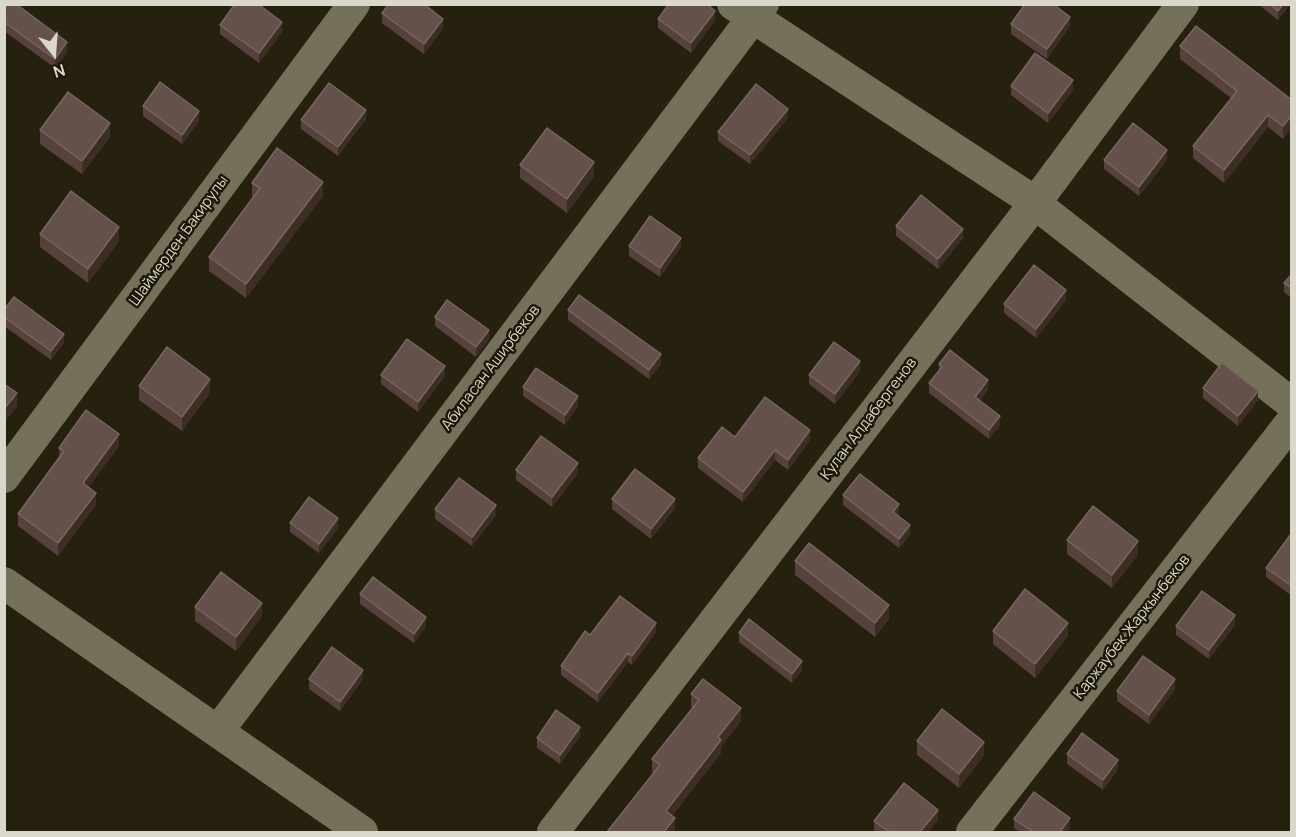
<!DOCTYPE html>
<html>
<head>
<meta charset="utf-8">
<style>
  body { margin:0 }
  #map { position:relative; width:1296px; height:837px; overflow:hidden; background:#26210e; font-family:Manrope,sans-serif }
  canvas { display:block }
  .frame { position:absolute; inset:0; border:6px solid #dad7cb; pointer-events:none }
  .north { position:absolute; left:24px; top:24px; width:60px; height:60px; -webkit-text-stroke:4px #1c1805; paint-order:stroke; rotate:163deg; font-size:16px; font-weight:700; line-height:24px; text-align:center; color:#dad7cb }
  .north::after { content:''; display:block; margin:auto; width:21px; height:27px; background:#dad7cb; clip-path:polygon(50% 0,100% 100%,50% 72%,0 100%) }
</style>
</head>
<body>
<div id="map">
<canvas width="1296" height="837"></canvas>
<div class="frame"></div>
<div class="north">N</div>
</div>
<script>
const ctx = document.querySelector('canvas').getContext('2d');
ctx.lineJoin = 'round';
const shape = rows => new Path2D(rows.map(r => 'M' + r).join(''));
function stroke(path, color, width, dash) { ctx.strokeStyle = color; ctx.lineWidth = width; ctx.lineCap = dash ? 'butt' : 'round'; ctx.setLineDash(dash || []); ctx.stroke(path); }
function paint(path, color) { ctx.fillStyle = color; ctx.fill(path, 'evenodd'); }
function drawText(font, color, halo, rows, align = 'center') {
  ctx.font = font + ' Manrope,sans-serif'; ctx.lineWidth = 5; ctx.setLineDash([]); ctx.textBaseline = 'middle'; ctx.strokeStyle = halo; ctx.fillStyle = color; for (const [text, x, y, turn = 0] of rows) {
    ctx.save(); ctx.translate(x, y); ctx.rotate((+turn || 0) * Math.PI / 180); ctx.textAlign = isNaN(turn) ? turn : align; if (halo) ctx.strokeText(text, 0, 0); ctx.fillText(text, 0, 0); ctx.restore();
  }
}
const minor = shape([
  [733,4,1024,195,1292,404],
  [4,477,354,4],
  [4,583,362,832],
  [218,731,763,4],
  [553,832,1035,203,1183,4],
  [972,832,1292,421]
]);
const wall = shape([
  [4,4,67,52,55,68,4,31],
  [1258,4,1290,4,1278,20],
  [382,13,443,28,424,54,382,23],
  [658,19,715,20,691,53,658,28],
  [1011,24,1070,26,1047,59,1011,34],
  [220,25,282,32,259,63,220,34],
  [1180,46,1292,100,1292,128,1283,139,1268,127,1224,183,1193,158,1193,146,1231,98,1180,59],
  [1011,86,1073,90,1048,123,1011,95],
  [143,106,199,121,182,144,143,116],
  [788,118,750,164,718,141,718,132],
  [366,119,338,156,301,129,301,120],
  [40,130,110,137,82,174,40,144],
  [1104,160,1167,160,1139,196,1104,169],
  [520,165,594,176,567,213,520,178],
  [252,183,323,196,246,298,209,271,209,257,253,197,252,197],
  [896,226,963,238,938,269,896,236],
  [40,234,119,241,88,283,40,247],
  [629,246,681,247,660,277,629,256],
  [1292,274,1292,298,1284,292,1284,283],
  [1066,300,1036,338,1004,313,1004,304],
  [4,310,64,343,51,360,4,326],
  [568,310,661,364,649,379,568,320],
  [435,317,489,339,476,357,435,326],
  [939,364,988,390,980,400,1000,425,989,439,929,393,929,383,939,371],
  [860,371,835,404,809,384,809,375],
  [381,375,445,376,418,412,381,384],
  [139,386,210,393,182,431,139,400],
  [523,387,578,406,565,425,523,396],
  [1203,388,1258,400,1238,426,1203,398],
  [735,437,810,440,788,470,775,460,743,502,698,468,698,458],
  [119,446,88,487,96,505,58,556,18,526,18,514,59,458,59,448],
  [516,470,578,473,552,507,516,480],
  [843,495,899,514,898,516,910,535,899,548,843,505],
  [612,499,675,508,651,539,612,509],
  [435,509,496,515,472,546,435,519],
  [290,523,338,528,319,553,290,532],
  [1291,534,1292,596,1266,577,1266,568],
  [1067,540,1138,555,1112,588,1067,554],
  [795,561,889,619,875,637,795,575],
  [360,594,426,626,414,643,360,604],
  [195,607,262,616,236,651,195,621],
  [1235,625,1209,659,1176,635,1176,626],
  [993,631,1068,636,1035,678,993,644],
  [656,632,632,665,628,662,598,702,561,675,561,666,590,635],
  [739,633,802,670,792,683,739,642],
  [309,679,363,679,340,711,309,689],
  [1175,689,1149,724,1117,701,1117,691],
  [691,694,741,721,721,747,721,753,672,816,675,831,653,773,652,772,652,759,693,708,691,707],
  [580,736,560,764,537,748,537,738],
  [917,741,984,755,959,788,917,755],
  [1067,754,1118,769,1103,790,1067,764],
  [1014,819,1070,828,1067,832,1020,832,1014,828],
  [938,820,928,832,877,832,874,830,874,821]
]);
const shadedWall = shape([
  [1283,4,1290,4,1278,20,1278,11],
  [715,11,715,20,691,53,691,43],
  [1070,17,1070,26,1047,59,1047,49],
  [443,19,443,28,424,54,424,44],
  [282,22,282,32,259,63,259,53],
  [67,42,67,52,55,68,55,59],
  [1073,80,1073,90,1048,123,1048,113],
  [788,109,788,118,750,164,750,155],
  [366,110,366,119,338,156,338,147],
  [199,111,199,121,182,144,182,135],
  [1268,115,1268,127,1224,183,1224,170],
  [1292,115,1292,128,1283,139,1283,126],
  [110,123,110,137,82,174,82,161],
  [1167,150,1167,160,1139,196,1139,187],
  [594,162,594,176,567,213,567,199],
  [323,182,323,196,246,298,246,284],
  [119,227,119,241,88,283,88,269],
  [963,229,963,238,938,269,938,259],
  [681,238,681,247,660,277,660,268],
  [1066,290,1066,300,1036,338,1036,329],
  [489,330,489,339,476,357,476,347],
  [64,334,64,343,51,360,51,351],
  [661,354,661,364,649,379,649,370],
  [860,361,860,371,835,404,835,394],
  [445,366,445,376,418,412,418,402],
  [210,379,210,393,182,431,182,417],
  [988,380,988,390,975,406,975,397],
  [1258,391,1258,400,1238,426,1238,416],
  [17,393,17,407,4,423,4,409],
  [578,396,578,406,565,425,565,415],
  [1000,416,1000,425,989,439,989,430],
  [810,430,810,440,788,470,788,460],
  [119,434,119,446,83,495,83,483],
  [775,450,775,460,743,502,743,492],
  [578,463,578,473,552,507,552,497],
  [96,493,96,505,58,556,58,543],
  [675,499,675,508,651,539,651,529],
  [899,504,899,514,893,521,893,512],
  [496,505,496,515,472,546,472,537],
  [338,518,338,528,319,553,319,544],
  [910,525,910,535,899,548,899,539],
  [1138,541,1138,555,1112,588,1112,575],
  [262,603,262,616,236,651,236,637],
  [889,605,889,619,875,637,875,623],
  [1235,615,1235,625,1209,659,1209,650],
  [426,617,426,626,414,643,414,634],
  [656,623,656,632,632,665,632,656],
  [1068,623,1068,636,1035,678,1035,664],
  [628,653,628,662,598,702,598,693],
  [802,661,802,670,792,683,792,674],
  [363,670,363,679,340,711,340,702],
  [1175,679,1175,689,1149,724,1149,715],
  [741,708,741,721,721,747,721,753,666,824,666,811,718,737],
  [580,727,580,736,560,764,560,755],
  [984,742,984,755,959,788,959,774],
  [1118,760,1118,769,1103,790,1103,780],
  [938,810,938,820,928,832,920,832],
  [675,818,675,832,664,832],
  [1070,818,1070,828,1067,832,1060,832]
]);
const building = shape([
  [4,4,16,4,67,42,55,59,4,22,4,4],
  [235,4,258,4,282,22,259,53,220,25,235,4],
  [389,4,424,4,443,19,424,44,382,13,389,4],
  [669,4,707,4,715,11,691,43,658,19,669,4],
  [1025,4,1053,4,1070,17,1047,49,1011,24,1025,4],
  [1270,4,1283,4,1278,11,1270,4],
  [1196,26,1292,100,1292,115,1283,126,1268,115,1224,170,1193,146,1237,91,1180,46,1196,26],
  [1035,53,1073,80,1048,113,1011,86,1035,53],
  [160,82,199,111,182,135,143,106,160,82],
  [329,83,366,110,338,147,301,120,329,83],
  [756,84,788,109,750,155,718,132,756,84],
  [68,92,110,123,82,161,40,130,68,92],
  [1133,123,1167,150,1139,187,1104,160,1133,123],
  [547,128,594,162,567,199,520,165,547,128],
  [277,148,323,182,246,284,209,257,260,188,252,183,277,148],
  [71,191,119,227,88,269,40,234,71,191],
  [921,195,963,229,938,259,896,226,921,195],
  [650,216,681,238,660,268,629,246,650,216],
  [1034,265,1066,290,1036,329,1004,304,1034,265],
  [1292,274,1292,288,1284,283,1292,274],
  [579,295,661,354,649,370,568,310,579,295],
  [14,297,64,334,51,351,4,317,4,310,14,297],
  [447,300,489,330,476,347,435,317,447,300],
  [407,339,445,366,418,402,381,375,407,339],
  [834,342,860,361,835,394,809,375,834,342],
  [167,347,210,379,182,417,139,386,167,347],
  [950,350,988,380,975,397,1000,416,989,430,929,383,942,367,939,364,950,350],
  [1222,363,1258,391,1238,416,1203,388,1222,363],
  [536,368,578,396,565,415,523,387,536,368],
  [4,384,17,393,4,409,4,384],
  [765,397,810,430,788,460,775,450,743,492,698,458,722,427,735,437,765,397],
  [86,410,119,434,83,483,96,493,58,543,18,514,64,451,59,448,86,410],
  [541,436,578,463,552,497,516,470,541,436],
  [635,469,675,499,651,529,612,499,635,469],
  [860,474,899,504,893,512,910,525,899,539,843,495,860,474],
  [459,478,496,505,472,537,435,509,459,478],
  [309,497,338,518,319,544,290,523,309,497],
  [1093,506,1138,541,1112,575,1067,540,1093,506],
  [1291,534,1292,534,1292,586,1266,568,1291,534],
  [809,543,889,605,875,623,795,561,809,543],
  [221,572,262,603,236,637,195,607,221,572],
  [373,577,426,617,414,634,360,594,373,577],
  [1025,589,1068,623,1035,664,993,631,1025,589],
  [1202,591,1235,615,1209,650,1176,626,1202,591],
  [620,596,656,623,632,656,628,653,598,693,561,666,585,631,590,635,620,596],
  [749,619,802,661,792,674,739,633,749,619],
  [332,647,363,670,340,702,309,679,332,647],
  [1143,656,1175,679,1149,715,1117,691,1143,656],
  [703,679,741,708,718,737,721,740,666,811,675,818,664,832,607,832,660,765,652,759,699,700,691,694,703,679],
  [942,709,984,742,959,774,917,741,942,709],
  [556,710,580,727,560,755,537,738,556,710],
  [1082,733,1118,760,1103,780,1067,754,1082,733],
  [904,783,938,810,920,832,889,832,874,821,904,783],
  [1034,792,1070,818,1060,832,1033,832,1014,819,1034,792]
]);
const streetNames = [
  ["Шаймерден Бакирулы",179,241,-54],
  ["Абиласан Аширбеков",491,368,-53],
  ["Кулан Алдабергенов",869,419,-53],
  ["Каржаубек Жаркынбеков",1132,627,-52]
];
stroke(minor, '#747059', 32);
paint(wall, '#56413c');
paint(shadedWall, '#3d2e23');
paint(building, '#64514b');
stroke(building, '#77665f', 1.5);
drawText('15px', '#dad7cb', '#1c1805', streetNames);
</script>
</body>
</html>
